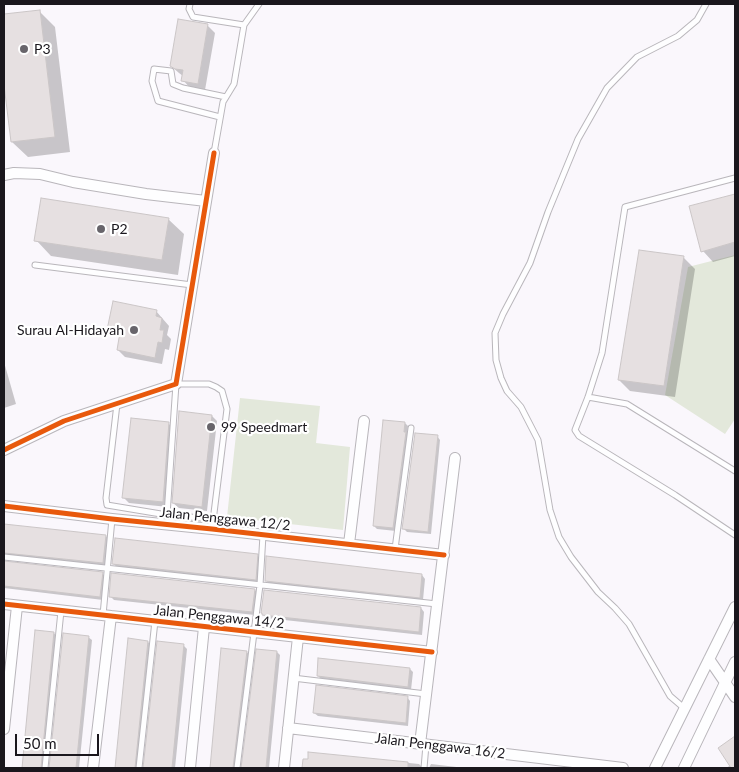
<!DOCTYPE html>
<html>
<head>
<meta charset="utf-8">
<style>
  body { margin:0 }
  #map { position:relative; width:739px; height:772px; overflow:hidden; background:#faf7fc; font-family:Lato,sans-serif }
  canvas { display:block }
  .frame { position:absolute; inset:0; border:5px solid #1a171d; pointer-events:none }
  .scale { position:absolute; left:15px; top:734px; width:84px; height:22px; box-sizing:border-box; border:2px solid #1a171d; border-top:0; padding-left:6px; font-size:15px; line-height:18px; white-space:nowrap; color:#1a171d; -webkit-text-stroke:4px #fff; paint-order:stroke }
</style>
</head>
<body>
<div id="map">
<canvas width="739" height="772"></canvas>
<div class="frame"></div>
<div class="scale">50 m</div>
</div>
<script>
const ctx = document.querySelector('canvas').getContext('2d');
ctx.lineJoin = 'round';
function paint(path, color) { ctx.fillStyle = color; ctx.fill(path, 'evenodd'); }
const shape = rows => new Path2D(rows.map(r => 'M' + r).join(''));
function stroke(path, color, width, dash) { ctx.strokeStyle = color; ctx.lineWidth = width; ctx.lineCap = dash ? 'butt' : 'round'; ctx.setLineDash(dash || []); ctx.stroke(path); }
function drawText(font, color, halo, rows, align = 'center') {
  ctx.font = font + ' Lato,sans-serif'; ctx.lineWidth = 4.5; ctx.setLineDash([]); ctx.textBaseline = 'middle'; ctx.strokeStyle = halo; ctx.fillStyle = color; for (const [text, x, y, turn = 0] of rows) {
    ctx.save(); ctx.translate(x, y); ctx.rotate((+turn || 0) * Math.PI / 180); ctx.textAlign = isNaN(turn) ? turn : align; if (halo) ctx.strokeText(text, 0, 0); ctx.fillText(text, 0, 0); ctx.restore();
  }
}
const green = shape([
  [735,255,735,419,725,434,665,395,688,267],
  [240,398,320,406,316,443,350,447,343,530,227,517]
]);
const shadow = shape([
  [39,11,55,27,70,152,28,157,12,142,4,75,4,15],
  [207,25,215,33,205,90,190,88,183,80,183,76,179,73,171,66],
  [735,195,735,256,713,262,703,251,691,207],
  [168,219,184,234,178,275,51,256,36,240],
  [640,252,684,258,695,269,675,397,630,391,619,380],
  [156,311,169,326,167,335,171,339,169,350,165,349,162,364,125,357,118,350,120,337,116,336,109,329],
  [4,362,16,404,4,408],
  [180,412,212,416,217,421,207,511,179,508,173,503],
  [168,423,174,429,168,507,129,503,124,498],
  [405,423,408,426,407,435,409,437,396,531,377,529,374,526],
  [437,436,440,440,431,534,407,532,403,528],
  [4,525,106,536,109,539,106,566,4,558],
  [257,555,260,558,259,583,117,567,113,564],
  [4,563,102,573,105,577,103,600,4,588],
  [422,575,425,579,423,600,269,584,266,580],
  [255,590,258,593,255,615,114,600,110,596],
  [265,591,421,608,424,612,422,635,266,618,263,615],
  [36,631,54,633,57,637,44,768,23,768],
  [64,635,88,637,92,640,79,768,51,768],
  [129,640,148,642,151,645,138,768,116,768],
  [158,643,183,645,187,649,175,768,145,768],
  [223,650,247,652,250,656,236,768,211,768],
  [257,650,277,652,280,655,269,768,243,768],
  [410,669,413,672,411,690,321,679,318,676],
  [407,697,410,701,408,726,318,716,314,713],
  [735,737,735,768,726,768,731,765,719,748],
  [310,753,419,764,423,768,303,768,304,760,309,760],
  [431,764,465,768,429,768]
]);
const building = shape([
  [40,10,55,137,11,142,4,85,4,14,40,10],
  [178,19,208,24,198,84,181,81,183,70,175,69,170,66,178,19],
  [735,194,735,242,701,252,689,206,735,194],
  [41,198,169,218,162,260,34,241,41,198],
  [639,250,684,256,664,386,618,380,639,250],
  [113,301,157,310,156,316,162,318,160,330,164,330,162,343,158,342,155,358,117,350,120,332,107,330,113,301],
  [179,411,212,415,202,507,172,503,179,411],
  [131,418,169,422,163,502,122,498,131,418],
  [383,420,405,422,404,432,406,432,393,528,373,526,383,420],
  [415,433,438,435,428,532,402,529,415,433],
  [4,524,106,535,103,563,4,553,4,524],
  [115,538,258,554,256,580,112,564,115,538],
  [266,556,422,574,420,598,265,581,266,556],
  [4,561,103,572,100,597,4,586,4,561],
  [111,573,255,589,252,612,109,597,111,573],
  [264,590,421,607,419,632,262,615,262,613,261,613,264,590],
  [35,630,54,632,41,768,22,768,35,630],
  [63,633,89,636,76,768,49,768,63,633],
  [128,638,148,641,135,768,115,768,128,638],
  [157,641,184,644,172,768,143,768,157,641],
  [221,648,247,651,233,768,210,768,221,648],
  [256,649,277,651,266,768,241,768,256,649],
  [318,658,410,668,408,687,317,676,318,658],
  [316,685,408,696,406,723,313,713,316,685],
  [735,736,735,768,731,768,718,748,735,736],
  [308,752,408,762,408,768,302,768,303,759,308,759,308,752]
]);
const lane = shape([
  [190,4,189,9,193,17,244,25],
  [220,117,158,101,152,81,154,69,171,71,173,84,183,88,226,97],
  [214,153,223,102,234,84,244,25,259,4],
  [735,178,625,207,602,353,588,397,575,430,579,436,675,495,735,535],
  [35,265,192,285],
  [588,397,627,404,735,471],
  [117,404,106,498,107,505,167,515,213,519],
  [167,515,176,384,209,384,216,387,222,391,227,409,212,529],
  [395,549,411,428],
  [4,557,437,604],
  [103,615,112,519],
  [293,678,426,694],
  [684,708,670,696,629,624,615,608,598,592,571,557,559,537,550,510,538,440,521,407,507,391,501,378,496,360,495,333,503,314,530,263,548,212,578,139,607,88,637,57,678,36,697,20,706,4],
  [45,768,61,611],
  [139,768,155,621],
  [237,768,260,585,263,535],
  [424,768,426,745]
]);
const street = shape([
  [4,175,14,173,40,174,73,182,146,194,206,201],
  [4,450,64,421,176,384,214,153],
  [4,506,112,519,212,529,444,555],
  [349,544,364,421],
  [4,604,432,652],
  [709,659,735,697],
  [288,728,623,768],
  [4,729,17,606],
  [420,744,455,458],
  [93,768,111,616],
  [190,768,204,627],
  [284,768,298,637],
  [655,768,735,607],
  [684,768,735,662]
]);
const cycleway = shape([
  [4,450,64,421,176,384,214,153],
  [4,506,112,519,212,529,444,555],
  [4,604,432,652]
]);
const markers = [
  [24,49,5,"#68656b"],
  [101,229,5,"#68656b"],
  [134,330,5,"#68656b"],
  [211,427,5,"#68656b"]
];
const poiNames = [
  ["P3",34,49],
  ["P2",111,229],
  ["Surau Al-Hidayah",124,330,"right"],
  ["99 Speedmart",221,427]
];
const streetNames = [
  ["Jalan Penggawa 12/2",225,519,6],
  ["Jalan Penggawa 14/2",219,617,6],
  ["Jalan Penggawa 16/2",440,746,7]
];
paint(green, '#e3e8db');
paint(shadow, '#0003');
paint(building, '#e6e0e1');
stroke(building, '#cbc6c7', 1);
stroke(lane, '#b9b6bb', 7);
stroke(street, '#b9b6bb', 12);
stroke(lane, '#fefeff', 5);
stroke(street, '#fefeff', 10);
stroke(cycleway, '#e8590c', 5);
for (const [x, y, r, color] of markers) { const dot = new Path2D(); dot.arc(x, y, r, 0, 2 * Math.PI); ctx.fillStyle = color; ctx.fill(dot); stroke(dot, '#fff', 2); }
drawText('14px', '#1a171d', '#fff', poiNames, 'left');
drawText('14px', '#1a171d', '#fff', streetNames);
</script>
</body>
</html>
